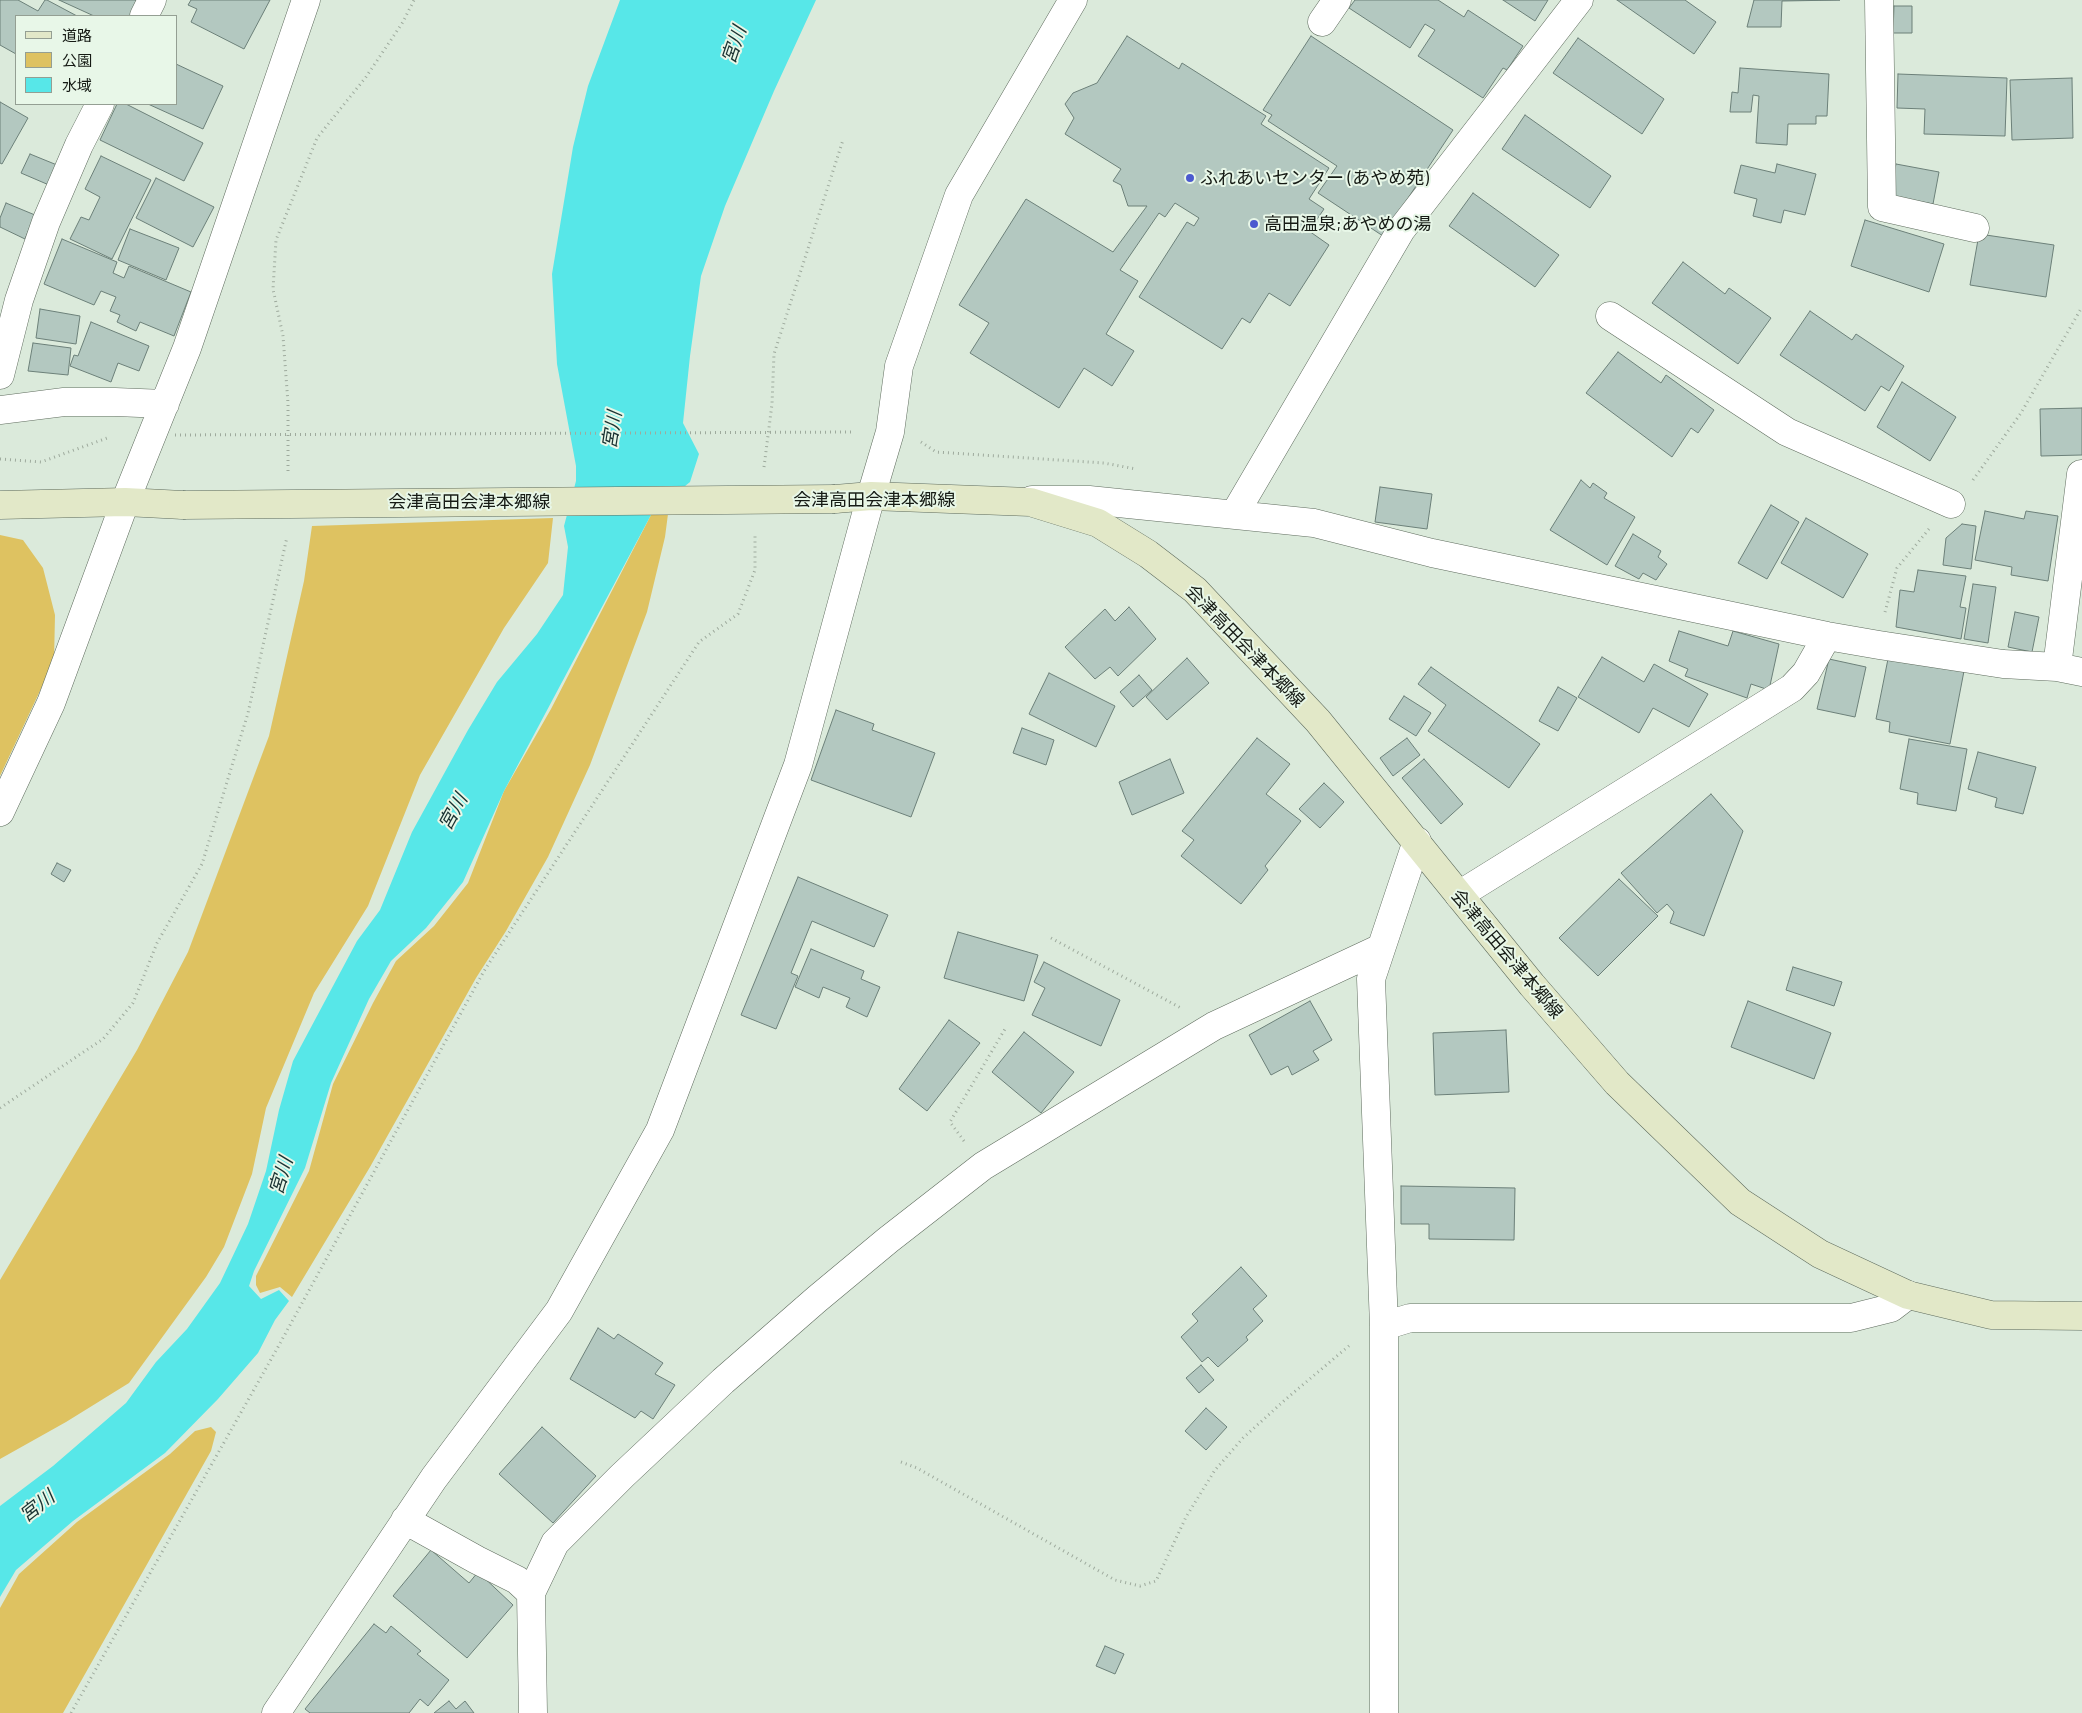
<!DOCTYPE html>
<html>
<head>
<meta charset="utf-8">
<style>
  body { margin:0 }
  #map { position:relative; width:2082px; height:1713px; overflow:hidden; background:#dbeadb; font-family:Barlow,"Noto Sans JP",sans-serif }
  canvas { display:block }
  .legend { position:absolute; left:15px; top:15px; width:162px; height:90px; box-sizing:border-box; background:#e8f7e8; border:1px solid #949f93; margin:0; padding:6px 9px; list-style:none; font-size:15px; color:#151a14 }
  .legend li { display:flex; align-items:center; gap:10px; height:25px }
  .legend b { width:25px; border:1px solid #949f93 }
</style>
</head>
<body>
<div id="map">
<canvas width="2082" height="1713"></canvas>
<ul class="legend">
<li><b style="height:6px;background:#e2e8c8"></b>道路</li>
<li><b style="height:14px;background:#dec261"></b>公園</li>
<li><b style="height:14px;background:#57e7e8"></b>水域</li>
</ul>
</div>
<script>
const ctx = document.querySelector('canvas').getContext('2d');
ctx.lineJoin = 'round';
function paint(path, color) { ctx.fillStyle = color; ctx.fill(path, 'evenodd'); }
const shape = rows => new Path2D(rows.map(r => 'M' + r).join(''));
function stroke(path, color, width, dash) { ctx.strokeStyle = color; ctx.lineWidth = width; ctx.lineCap = dash ? 'butt' : 'round'; ctx.setLineDash(dash || []); ctx.stroke(path); }
function drawText(font, color, halo, rows, align = 'center') {
  ctx.font = font + ' Barlow,"Noto Sans JP",sans-serif'; ctx.lineWidth = 4; ctx.setLineDash([]); ctx.textBaseline = 'middle'; ctx.strokeStyle = halo; ctx.fillStyle = color; for (const [text, x, y, turn = 0] of rows) {
    ctx.save(); ctx.translate(x, y); ctx.rotate((+turn || 0) * Math.PI / 180); ctx.textAlign = isNaN(turn) ? turn : align; if (halo) ctx.strokeText(text, 0, 0); ctx.fillText(text, 0, 0); ctx.restore();
  }
}
const green = shape([
  [652,513,668,514,665,537,647,612,590,765,548,857,506,931,476,978,370,1167,292,1297,280,1287,260,1293,256,1285,256,1276,309,1171,333,1084,373,1003,396,961,434,926,468,883,504,791,551,709],
  [553,518,548,563,504,628,420,775,368,906,314,993,266,1108,252,1174,224,1247,206,1277,129,1383,66,1422,0,1459,0,1280,137,1050,188,952,269,736,304,581,312,526],
  [0,535,23,540,43,568,55,615,54,661,0,776],
  [211,1427,216,1432,211,1451,63,1713,0,1713,0,1608,19,1574,77,1522,170,1454,195,1431]
]);
const water = shape([
  [620,0,816,0,774,91,725,206,701,276,690,356,683,423,699,454,690,482,652,513,504,791,463,882,426,928,391,961,369,999,331,1083,305,1168,254,1271,249,1286,261,1299,279,1290,289,1301,275,1320,258,1353,218,1399,165,1453,73,1521,16,1570,0,1597,0,1506,53,1466,126,1403,156,1362,187,1329,220,1283,248,1224,266,1171,279,1110,293,1061,357,941,380,910,412,832,468,730,497,682,537,634,563,595,568,547,564,526,576,481,576,466,557,364,552,274,573,147,588,86]
]);
const building = shape([
  [0,0,18,0,38,11,45,0,47,0,77,16,16,16,16,54,0,45,0,0],
  [59,0,135,0,137,1,130,16,94,16,59,0],
  [191,0,270,0,244,49,191,22,197,9,188,5,191,0],
  [1355,0,1438,0,1464,17,1468,10,1523,46,1507,70,1503,68,1483,98,1418,56,1435,30,1425,24,1410,48,1349,8,1355,0],
  [1503,0,1548,0,1535,21,1503,0],
  [1617,0,1685,0,1716,22,1694,54,1617,0],
  [1754,0,1840,0,1782,1,1781,27,1747,27,1754,0],
  [1894,6,1912,6,1912,33,1893,33,1894,6],
  [1127,36,1179,69,1182,63,1266,116,1261,124,1329,168,1309,199,1324,209,1309,231,1329,245,1290,306,1269,293,1250,323,1242,318,1222,349,1139,297,1187,222,1194,226,1199,218,1175,203,1165,217,1159,213,1120,270,1138,281,1106,334,1134,351,1112,386,1084,368,1059,408,970,353,989,323,959,305,1026,199,1113,252,1147,206,1128,206,1121,185,1113,181,1121,169,1065,134,1074,118,1065,104,1073,93,1097,83,1127,36],
  [1311,36,1453,130,1383,236,1318,193,1337,166,1268,121,1272,115,1263,110,1311,36],
  [1578,38,1664,99,1642,134,1553,73,1578,38],
  [176,64,223,86,203,129,148,104,176,104,176,64],
  [1740,68,1829,74,1827,116,1816,116,1816,124,1788,124,1787,145,1756,143,1759,96,1753,95,1751,112,1730,112,1732,92,1738,93,1740,68],
  [1898,74,2007,78,2005,136,1924,134,1925,109,1897,108,1898,74],
  [2072,78,2073,138,2012,140,2010,80,2072,78],
  [0,102,28,118,2,164,0,163,0,102],
  [117,104,126,104,203,143,184,181,100,140,117,104],
  [1525,115,1611,176,1590,208,1502,149,1525,115],
  [30,154,57,165,49,185,21,173,30,154],
  [101,156,151,180,112,259,70,239,81,217,89,220,100,197,85,189,101,156],
  [1777,164,1816,174,1805,215,1784,210,1781,223,1753,216,1757,199,1734,193,1741,165,1775,173,1777,164],
  [1896,164,1939,172,1933,204,1889,196,1896,164],
  [156,178,214,207,193,247,136,218,156,178],
  [1473,193,1559,255,1535,287,1449,226,1473,193],
  [6,203,35,215,25,239,0,227,0,218,6,203],
  [1865,220,1944,244,1929,292,1851,266,1865,220],
  [130,229,179,248,166,280,118,260,130,229],
  [1979,234,2054,245,2046,297,1970,285,1979,234],
  [62,239,117,262,113,273,124,278,129,266,191,292,174,336,140,322,136,331,117,322,120,315,110,311,116,297,101,291,94,305,44,284,62,239],
  [1683,262,1725,294,1729,288,1771,318,1738,364,1652,303,1683,262],
  [40,309,80,316,76,344,36,338,40,309],
  [1810,311,1852,340,1856,334,1904,366,1889,391,1881,386,1865,411,1780,355,1810,311],
  [91,322,149,346,139,371,118,363,111,382,70,366,74,355,78,356,91,322],
  [33,343,71,348,68,375,28,371,33,343],
  [1618,352,1661,383,1666,375,1714,410,1698,433,1691,428,1672,457,1586,393,1618,352],
  [1902,382,1956,417,1930,461,1877,427,1902,382],
  [2082,408,2082,455,2041,456,2040,409,2082,408],
  [1581,480,1590,488,1593,483,1607,493,1604,498,1635,517,1607,565,1550,530,1581,480],
  [1380,487,1432,494,1427,529,1375,522,1380,487],
  [1771,505,1799,522,1767,579,1738,563,1771,505],
  [1985,511,2024,519,2026,511,2058,516,2048,581,2011,575,2012,567,1975,560,1985,511],
  [1806,518,1868,554,1843,598,1781,563,1806,518],
  [1962,524,1976,526,1971,569,1943,565,1946,538,1962,524],
  [1633,534,1661,551,1658,557,1667,564,1656,580,1643,573,1639,579,1615,566,1633,534],
  [1918,570,1966,576,1960,607,1966,608,1961,639,1896,627,1900,590,1914,592,1918,570],
  [1973,584,1996,587,1988,643,1964,639,1973,584],
  [1129,607,1156,639,1118,676,1110,667,1095,679,1065,647,1105,609,1115,621,1129,607],
  [2015,612,2039,617,2032,652,2008,647,2015,612],
  [1679,631,1728,646,1733,631,1779,644,1769,690,1751,684,1747,698,1685,676,1688,669,1669,661,1679,631],
  [1602,657,1644,682,1654,664,1708,694,1689,727,1653,708,1639,733,1578,697,1602,657],
  [1187,658,1209,683,1167,720,1146,697,1187,658],
  [1829,659,1866,667,1855,717,1817,709,1829,659],
  [1888,659,1964,671,1950,744,1889,732,1890,722,1876,719,1888,659],
  [1431,667,1540,744,1509,788,1428,731,1446,705,1418,684,1431,667],
  [1049,673,1115,706,1096,747,1029,714,1049,673],
  [1139,675,1152,690,1133,707,1120,692,1139,675],
  [1558,687,1577,698,1558,731,1539,721,1558,687],
  [1404,696,1431,713,1416,736,1389,719,1404,696],
  [836,710,874,724,872,730,935,753,911,817,811,780,836,710],
  [1022,728,1054,740,1046,765,1013,753,1022,728],
  [1257,738,1290,764,1266,794,1301,821,1265,866,1268,870,1241,904,1181,856,1194,840,1182,831,1257,738],
  [1407,738,1420,755,1393,776,1380,758,1407,738],
  [1909,739,1967,749,1956,811,1917,804,1918,793,1900,789,1909,739],
  [1978,752,2036,767,2023,814,1995,807,1997,798,1968,789,1978,752],
  [1170,759,1184,793,1132,815,1119,782,1170,759],
  [1424,759,1463,804,1441,824,1402,778,1424,759],
  [1324,783,1344,802,1320,828,1299,809,1324,783],
  [1711,794,1743,831,1704,936,1670,923,1674,912,1667,904,1657,913,1621,873,1711,794],
  [57,863,71,870,64,882,51,874,57,863],
  [798,877,888,915,874,947,812,921,791,973,798,976,776,1029,741,1015,798,877],
  [1619,879,1658,916,1598,976,1559,938,1619,879],
  [958,932,1038,955,1024,1001,944,978,958,932],
  [811,949,864,971,861,979,880,987,867,1017,846,1007,850,998,823,987,819,998,795,987,811,949],
  [1044,962,1120,1000,1101,1046,1032,1015,1045,988,1034,982,1044,962],
  [1793,967,1842,982,1834,1006,1786,990,1793,967],
  [1310,1001,1332,1040,1313,1051,1319,1060,1292,1075,1288,1066,1271,1075,1249,1035,1310,1001],
  [1748,1001,1831,1033,1814,1079,1731,1047,1748,1001],
  [949,1020,980,1043,927,1111,899,1089,949,1020],
  [1506,1030,1509,1092,1435,1095,1433,1033,1506,1030],
  [1024,1032,1074,1072,1041,1113,992,1072,1024,1032],
  [1401,1186,1515,1188,1514,1240,1429,1239,1429,1224,1401,1224,1401,1186],
  [1241,1267,1267,1296,1253,1309,1263,1321,1246,1337,1248,1340,1218,1367,1208,1357,1202,1362,1181,1337,1198,1321,1192,1314,1241,1267],
  [598,1328,614,1339,618,1334,663,1363,655,1374,675,1385,653,1419,641,1411,635,1418,570,1379,598,1328],
  [1201,1365,1214,1380,1199,1393,1186,1378,1201,1365],
  [1206,1408,1227,1427,1206,1450,1185,1431,1206,1408],
  [542,1427,596,1476,553,1523,499,1474,542,1427],
  [431,1550,469,1583,478,1572,513,1605,467,1658,393,1596,431,1550],
  [374,1624,386,1633,391,1626,421,1651,417,1654,449,1680,428,1706,420,1699,409,1713,310,1713,305,1709,374,1624],
  [1105,1646,1124,1654,1115,1674,1096,1666,1105,1646],
  [449,1701,456,1709,465,1701,474,1713,434,1713,449,1701]
]);
const path = shape([
  [921,442,936,452,1104,463,1136,469],
  [0,459,41,462,110,437],
  [764,467,772,404,774,354,843,140],
  [288,471,288,403,283,336,273,289,276,240,317,138,366,77,403,22,414,0],
  [1973,480,2021,413,2082,307],
  [1885,612,1897,568,1929,529],
  [1051,938,1181,1008],
  [0,1108,103,1039,133,1003,157,943,202,864,248,713,287,537],
  [964,1141,950,1122,1005,1029],
  [901,1462,917,1468,1115,1580,1140,1586,1156,1581,1186,1517,1215,1470,1243,1438,1286,1399,1350,1345],
  [71,1713,278,1347,484,971,699,642,738,614,755,570,755,533]
]);
const minor = shape([
  [1879,0,1882,207,1975,228],
  [144,16,152,0],
  [1322,22,1337,0],
  [1610,316,1787,432,1951,504],
  [0,375,19,300,46,222,79,145,100,104],
  [0,410,64,402,115,402,165,404],
  [1032,500,1089,500,1314,523,1432,553,1827,636,1879,645,2003,664,2057,667,2082,672],
  [1234,515,1401,230,1579,0],
  [2057,667,2081,474],
  [0,812,51,703,125,502,187,348,306,0],
  [1459,895,1792,688,1806,673,1827,636],
  [1384,1326,1371,979,1417,841],
  [405,1520,477,1560,517,1580,531,1593,533,1713],
  [531,1593,555,1543,622,1476,723,1381,817,1299,888,1240,983,1166,1214,1026,1381,948],
  [276,1713,434,1478,559,1311,660,1130,798,765,871,496,890,432,899,366,959,195,1073,0],
  [1384,1713,1384,1326,1410,1318,1851,1318,1891,1308,1908,1295]
]);
const secondary = shape([
  [835,499,871,496,1030,502,1098,523,1148,554,1195,590,1318,721,1532,985,1617,1083,1740,1202,1820,1254,1908,1295,1991,1315,2082,1316],
  [0,505,125,502,183,505]
]);
const pathBridge = shape([
  [175,435,855,432]
]);
const secondaryBridge = shape([
  [183,505,835,499]
]);
const markers = [
  [1190,178,5,"#4c5acf"],
  [1254,224,5,"#4c5acf"]
];
const poiNames = [
  ["ふれあいセンター (あやめ苑)",1200,178],
  ["高田温泉;あやめの湯",1264,224]
];
const streetNames = [
  ["会津高田会津本郷線",874,500],
  ["会津高田会津本郷線",469,502],
  ["会津高田会津本郷線",1245,646,46],
  ["会津高田会津本郷線",1507,954,50]
];
const waterNames = [
  ["宮川",734,45,-71],
  ["宮川",612,430,-81],
  ["宮川",453,812,-61],
  ["宮川",281,1176,-73],
  ["宮川",37,1506,-38]
];
paint(green, '#dec261');
paint(water, '#57e7e8');
paint(building, '#b3c8c0');
stroke(building, '#6c8079', 1);
stroke(minor, '#5f6c5e', 29);
stroke(secondary, '#5f6c5e', 29);
stroke(path, '#9eaa9d', 3, [1, 4]);
stroke(minor, '#fff', 28);
stroke(secondary, '#e2e8c8', 28);
stroke(secondaryBridge, '#5f6c5e', 29, []);
stroke(pathBridge, '#9eaa9d', 3, [1, 4]);
stroke(secondaryBridge, '#e2e8c8', 28);
for (const [x, y, r, color] of markers) { const dot = new Path2D(); dot.arc(x, y, r, 0, 2 * Math.PI); ctx.fillStyle = color; ctx.fill(dot); stroke(dot, '#e8f7e8', 2); }
drawText('18px', '#151a14', '#e8f7e8', poiNames, 'left');
drawText('18px', '#151a14', '#e8f7e8', streetNames);
drawText('italic 19px', '#193131', '#e8f7e8', waterNames);
</script>
</body>
</html>
